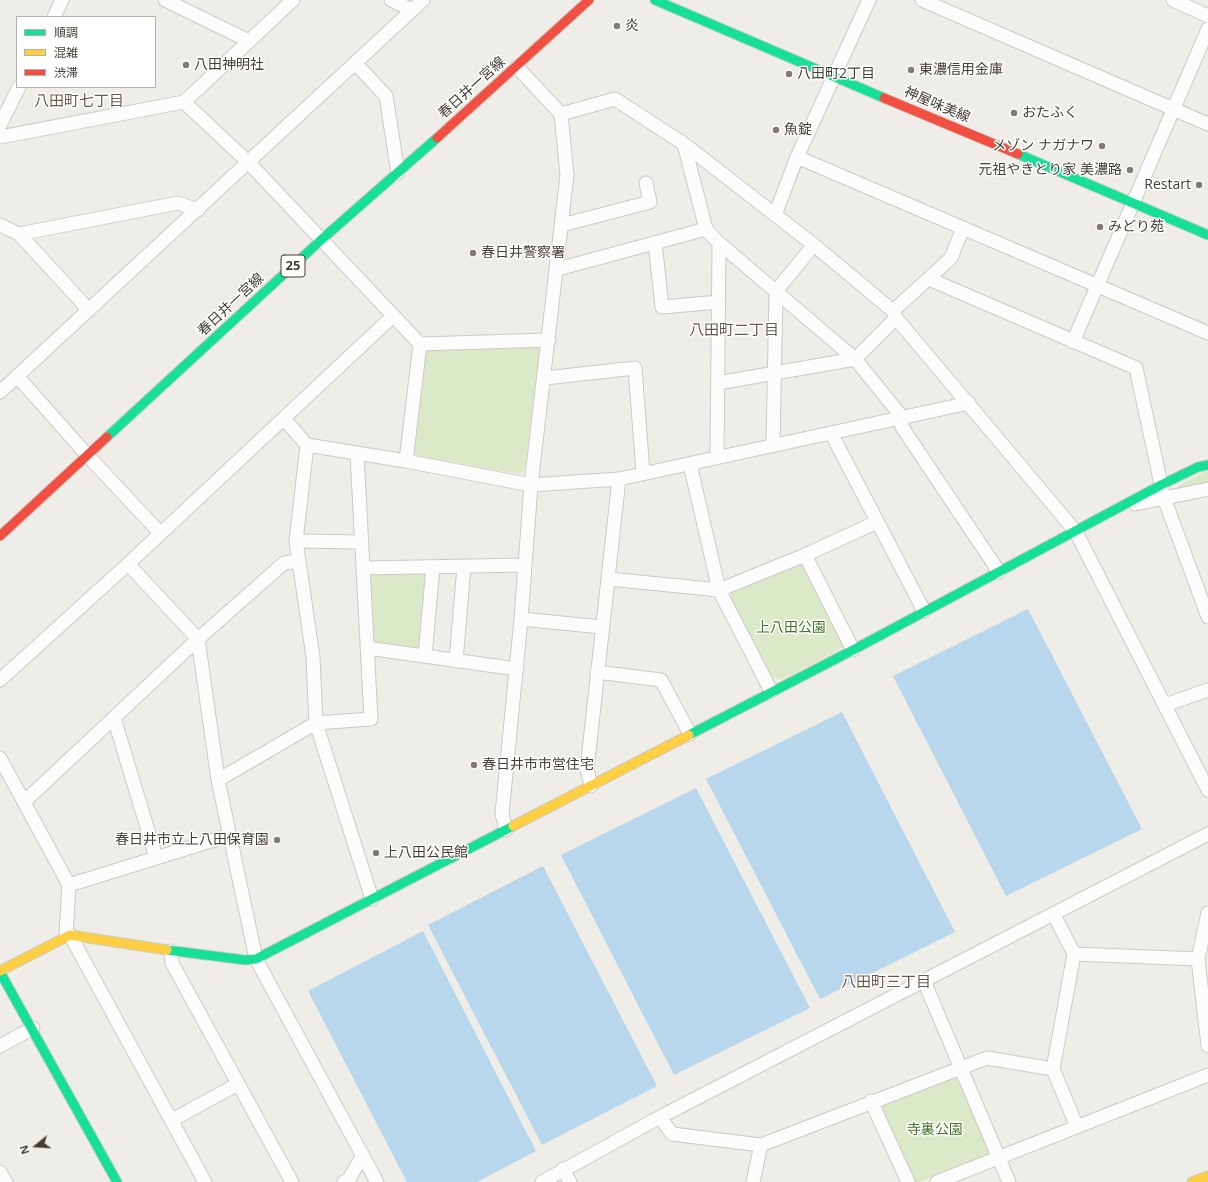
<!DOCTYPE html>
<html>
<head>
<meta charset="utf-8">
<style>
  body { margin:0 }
  #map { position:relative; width:1208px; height:1182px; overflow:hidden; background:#eeede8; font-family:"Open Sans","Noto Sans JP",sans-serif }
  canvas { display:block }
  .legend { position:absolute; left:16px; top:16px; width:140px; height:72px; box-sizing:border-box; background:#fff; border:1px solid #b4b2ae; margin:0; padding:5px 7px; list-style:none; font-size:12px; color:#443e34 }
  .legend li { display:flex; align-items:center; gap:8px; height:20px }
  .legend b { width:20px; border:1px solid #b4b2ae }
  .north { position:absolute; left:16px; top:1126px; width:40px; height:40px; -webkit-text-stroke:3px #fff; paint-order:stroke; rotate:252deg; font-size:11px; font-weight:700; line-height:16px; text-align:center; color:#443e34 }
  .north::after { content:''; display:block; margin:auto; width:14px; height:18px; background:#443e34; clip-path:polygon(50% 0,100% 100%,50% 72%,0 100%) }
</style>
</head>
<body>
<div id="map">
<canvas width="1208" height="1182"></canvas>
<ul class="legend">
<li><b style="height:5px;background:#16e098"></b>順調</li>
<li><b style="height:5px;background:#ffcf43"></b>混雑</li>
<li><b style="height:5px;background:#f24e42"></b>渋滞</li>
</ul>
<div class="north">N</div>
</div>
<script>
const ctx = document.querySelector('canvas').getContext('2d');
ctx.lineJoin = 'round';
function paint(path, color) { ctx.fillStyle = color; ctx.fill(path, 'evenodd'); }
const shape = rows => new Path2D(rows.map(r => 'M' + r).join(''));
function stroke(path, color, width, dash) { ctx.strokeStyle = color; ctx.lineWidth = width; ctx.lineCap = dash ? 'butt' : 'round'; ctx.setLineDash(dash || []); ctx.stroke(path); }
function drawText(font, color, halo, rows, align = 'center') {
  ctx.font = font + ' "Open Sans","Noto Sans JP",sans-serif'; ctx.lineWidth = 3; ctx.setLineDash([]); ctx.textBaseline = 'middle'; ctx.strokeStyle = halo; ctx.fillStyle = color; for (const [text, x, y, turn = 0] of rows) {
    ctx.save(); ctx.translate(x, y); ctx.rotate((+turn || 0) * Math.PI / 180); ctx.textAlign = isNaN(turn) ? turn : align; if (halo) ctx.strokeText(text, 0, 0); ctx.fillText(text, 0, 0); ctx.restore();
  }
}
const green = shape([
  [537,344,541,348,525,468,520,474,417,456,414,451,424,351,428,347],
  [1208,470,1208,485,1178,491,1177,487],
  [798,563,802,564,843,643,842,648,781,680,772,678,730,597,732,592],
  [373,571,426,572,421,650,376,645,373,641,369,575],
  [953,1077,958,1079,989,1152,986,1156,919,1182,913,1182,881,1109,884,1104]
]);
const water = shape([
  [1028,609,1142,829,1006,896,893,676],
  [842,712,955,932,820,999,706,779],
  [696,788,810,1008,674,1075,561,855],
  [543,866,657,1086,542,1145,428,925],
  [423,931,536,1151,477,1182,407,1182,308,991]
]);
const street = shape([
  [165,0,249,41],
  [391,0,412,10],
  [922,0,1208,124],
  [1173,0,1208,16],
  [54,17,62,0],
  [355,63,386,96,398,173],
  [184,102,249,163,420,344,406,461],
  [561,114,615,99,684,144,814,245,893,311,896,318,1076,532,1208,790],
  [0,125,19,87],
  [0,137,184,102,293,0],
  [684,144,706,229],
  [797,157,1208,333],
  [775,215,797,157,869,0],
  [0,225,19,234,89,310],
  [562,225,650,202,646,183],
  [19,234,178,203,198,210],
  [655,243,662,307,719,302],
  [558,269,706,229,719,243,855,359,902,417,902,427,999,572],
  [929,279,1136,368,1164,498,1208,617],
  [893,311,951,258,963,228],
  [1073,342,1208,29],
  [420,344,549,340],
  [17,376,88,456,160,533],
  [545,378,635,368,643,473],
  [718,383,855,359,896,318],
  [0,392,423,0],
  [284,419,307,445,406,461,531,485,619,479,969,403],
  [831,433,924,611],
  [307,445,296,541,313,657,316,723,372,899],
  [773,445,776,291,814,245],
  [717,457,719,243],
  [690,464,719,590,771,691],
  [1135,504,1208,489],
  [296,541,362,542],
  [805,555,853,650],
  [128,564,198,639,218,780,256,959,377,1182],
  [363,568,525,565],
  [609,579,719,590,805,555,877,522],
  [521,619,602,627],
  [367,648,517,669],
  [425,656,433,567],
  [456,661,464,566],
  [597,672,661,680,690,734],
  [0,680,128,564,393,316],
  [1165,705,1208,690],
  [114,718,156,857],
  [0,758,69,885,66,935],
  [218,780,316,723,371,719,357,454],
  [591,786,587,769,619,479],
  [24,802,198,639,284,563,299,561],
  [506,830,502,814,521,619,531,485,567,175,561,114,517,67],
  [69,885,230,835],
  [1208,913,1198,959,1208,1046],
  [1054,915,1074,954,1053,1069,1077,1127],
  [70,935,205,1182],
  [171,951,172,963,292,1182],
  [1074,954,1198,959],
  [924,981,1009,1182],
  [0,1046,33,1028],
  [871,1101,908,1182],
  [660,1117,672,1134,761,1145,987,1058,1053,1069],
  [172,1120,238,1084],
  [563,1169,570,1182],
  [0,1172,6,1182],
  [344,1182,349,1179,363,1155],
  [542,1182,660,1117,1208,834],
  [753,1182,761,1145],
  [937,1182,1208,1075]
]);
const fast = shape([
  [655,0,884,98],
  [1018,154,1208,235],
  [107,437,321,240,437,138],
  [689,735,853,650,1161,485,1198,467,1208,465],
  [167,950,245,960,256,959,513,826],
  [0,972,117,1182]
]);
const slow = shape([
  [513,826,689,735],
  [0,971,70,935,167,950],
  [1192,1182,1208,1176]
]);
const jam = shape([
  [884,98,1018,154],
  [437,138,589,0],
  [0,536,107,437]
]);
const markers = [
  [617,26,4,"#807b73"],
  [186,65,4,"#807b73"],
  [911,70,4,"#807b73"],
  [789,74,4,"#807b73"],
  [1014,113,4,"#807b73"],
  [776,130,4,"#807b73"],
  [1102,146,4,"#807b73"],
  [1130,170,4,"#807b73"],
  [1199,185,4,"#807b73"],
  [1100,227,4,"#807b73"],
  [473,253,4,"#807b73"],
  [474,765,4,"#807b73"],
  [277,840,4,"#807b73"],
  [376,853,4,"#807b73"]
];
const shields = [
  [293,266,24]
];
const shieldNames = [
  ["25",293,266]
];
const poiNames = [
  ["炎",625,26],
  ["八田神明社",194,65],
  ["東濃信用金庫",919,70],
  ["八田町2丁目",797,74],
  ["おたふく",1022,113],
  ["魚錠",784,130],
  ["メゾン ナガナワ",1094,146,"right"],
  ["元祖やきとり家 美濃路",1122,170,"right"],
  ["Restart",1191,185,"right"],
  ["みどり苑",1108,227],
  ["春日井警察署",481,253],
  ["春日井市市営住宅",482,765],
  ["春日井市立上八田保育園",269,840,"right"],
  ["上八田公民館",384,853]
];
const streetNames = [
  ["春日井一宮線",472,88,-42],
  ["神屋味美線",937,105,23],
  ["春日井一宮線",231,305,-43]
];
const parkNames = [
  ["上八田公園",791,628],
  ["寺裏公園",935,1130]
];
const neighbourhoodNames = [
  ["八田町七丁目",79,102],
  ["八田町二丁目",734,331],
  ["八田町三丁目",886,983]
];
paint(green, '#dbe9c8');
paint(water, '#b8d7ec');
stroke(street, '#cccac5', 15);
stroke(fast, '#cdcabf', 11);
stroke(slow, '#cdcabf', 11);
stroke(jam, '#cdcabf', 11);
stroke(street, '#fcfcfc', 13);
stroke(fast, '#16e098', 9);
stroke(slow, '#ffcf43', 9);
stroke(jam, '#f24e42', 9);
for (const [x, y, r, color] of markers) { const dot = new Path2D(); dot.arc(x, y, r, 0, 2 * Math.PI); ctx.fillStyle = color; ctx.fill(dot); stroke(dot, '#fff', 1.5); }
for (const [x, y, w] of shields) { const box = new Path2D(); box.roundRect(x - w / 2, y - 11, w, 22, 3); ctx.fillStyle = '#fff'; ctx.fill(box); stroke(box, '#443e34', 1); }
drawText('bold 13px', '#443e34', null, shieldNames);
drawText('14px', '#443e34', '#fff', poiNames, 'left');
drawText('14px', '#443e34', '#fff', streetNames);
drawText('14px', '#457429', '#fff', parkNames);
drawText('15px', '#665c4c', '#fff', neighbourhoodNames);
</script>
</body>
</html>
